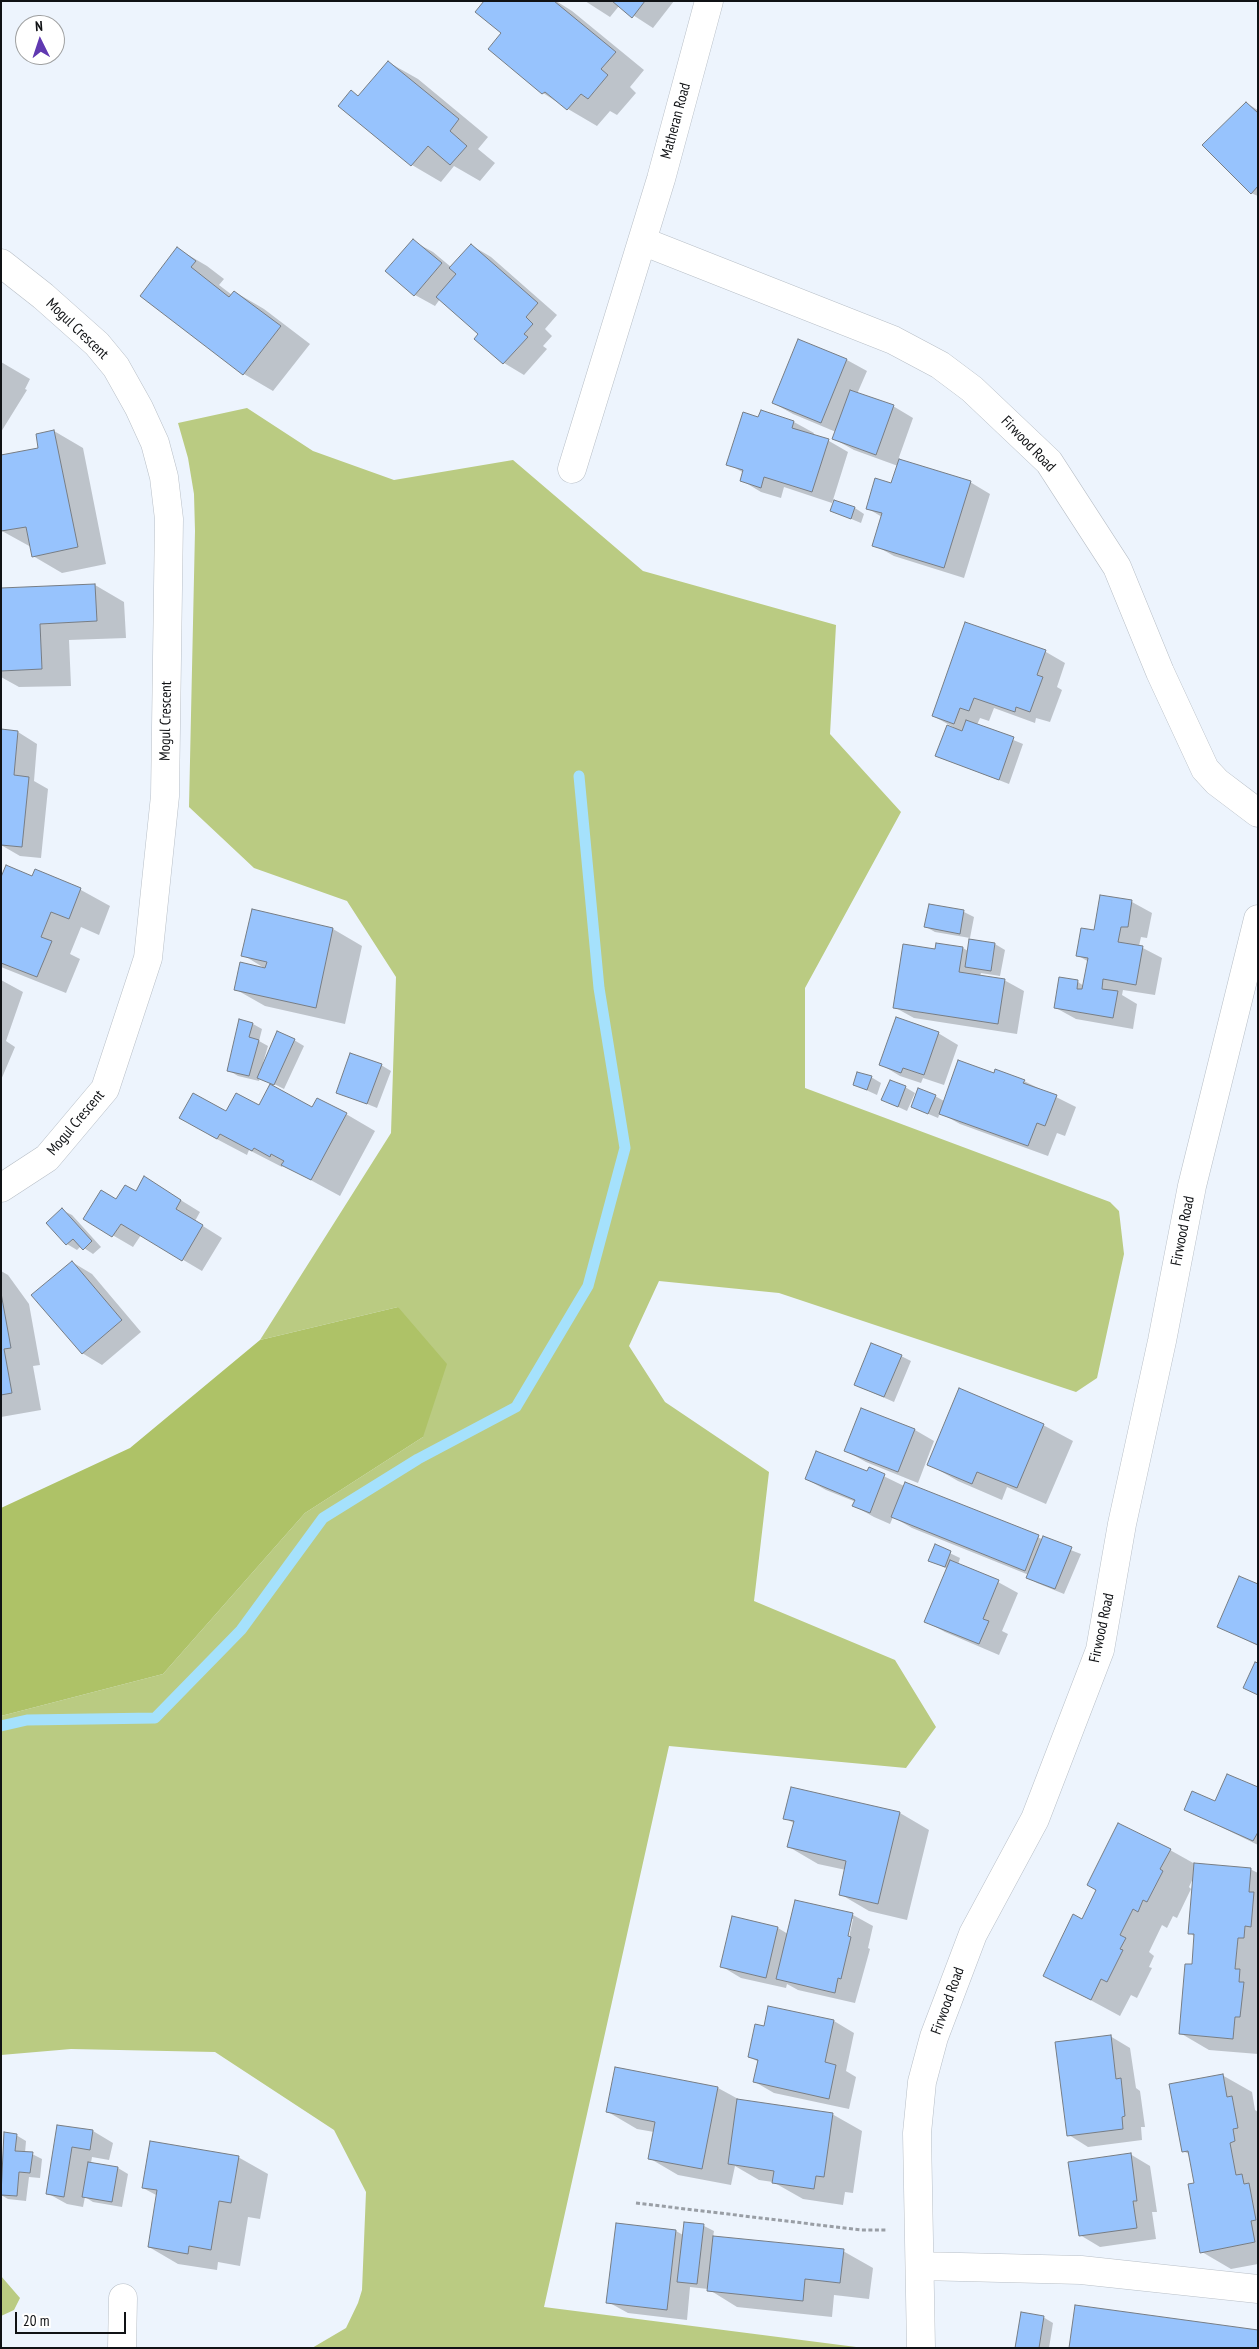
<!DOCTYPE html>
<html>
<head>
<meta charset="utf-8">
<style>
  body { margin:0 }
  #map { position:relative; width:1259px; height:2349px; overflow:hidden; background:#edf4fd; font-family:"PT Sans Narrow",sans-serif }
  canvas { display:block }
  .frame { position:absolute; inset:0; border:2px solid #101215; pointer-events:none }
  .north { position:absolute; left:15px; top:15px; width:50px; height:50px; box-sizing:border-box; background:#fff; border:1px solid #9fa0a1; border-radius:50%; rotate:356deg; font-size:14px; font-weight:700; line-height:20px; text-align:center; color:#101215 }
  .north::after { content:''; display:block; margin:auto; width:18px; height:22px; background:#6039b1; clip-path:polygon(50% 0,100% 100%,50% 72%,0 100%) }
  .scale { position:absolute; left:15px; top:2312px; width:111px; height:22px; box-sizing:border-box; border:2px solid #101215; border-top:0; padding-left:6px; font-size:15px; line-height:18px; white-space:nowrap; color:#101215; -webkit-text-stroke:4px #fff; paint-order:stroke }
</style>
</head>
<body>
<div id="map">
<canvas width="1259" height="2349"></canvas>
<div class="frame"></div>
<div class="north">N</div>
<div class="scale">20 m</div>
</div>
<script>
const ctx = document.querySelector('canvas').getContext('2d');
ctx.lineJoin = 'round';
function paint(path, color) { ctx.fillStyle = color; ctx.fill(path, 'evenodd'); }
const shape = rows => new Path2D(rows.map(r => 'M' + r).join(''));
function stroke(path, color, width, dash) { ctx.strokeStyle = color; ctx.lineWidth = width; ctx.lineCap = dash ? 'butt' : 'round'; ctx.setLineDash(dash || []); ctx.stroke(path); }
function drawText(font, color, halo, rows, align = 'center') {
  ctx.font = font + ' "PT Sans Narrow",sans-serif'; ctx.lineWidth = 4; ctx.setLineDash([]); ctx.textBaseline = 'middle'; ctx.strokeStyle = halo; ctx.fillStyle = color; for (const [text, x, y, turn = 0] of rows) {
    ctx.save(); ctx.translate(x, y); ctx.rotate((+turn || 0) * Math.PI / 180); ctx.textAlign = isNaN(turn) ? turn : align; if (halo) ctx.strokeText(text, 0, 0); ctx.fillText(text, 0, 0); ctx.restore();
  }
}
const green = shape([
  [247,408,313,451,394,480,513,460,643,571,836,625,830,734,901,812,805,988,805,1088,1110,1202,1119,1211,1124,1254,1097,1378,1076,1392,779,1293,659,1281,629,1346,665,1402,769,1472,754,1601,895,1660,936,1727,906,1768,669,1746,544,2307,864,2348,312,2348,346,2328,358,2303,362,2290,366,2192,334,2130,215,2052,71,2049,1,2055,1,1716,163,1674,305,1513,423,1437,398,1307,260,1340,391,1133,396,977,347,901,254,868,189,807,195,531,194,494,188,458,178,423],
  [1,2276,20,2298,14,2310,1,2316]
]);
const forest = shape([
  [398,1307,447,1364,423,1437,305,1513,163,1674,1,1716,1,1508,130,1448,260,1340]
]);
const shadow = shape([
  [486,1,556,1,572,11,644,70,630,87,636,93,617,115,610,111,597,126,568,109,543,93,490,49,503,33],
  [585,1,674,1,653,28,619,6,610,17],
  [388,62,418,79,488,137,478,149,495,163,480,181,454,166,441,182,412,165,340,106,351,92,359,97],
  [1246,103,1258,110,1258,196,1251,193],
  [413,241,433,252,451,267,471,245,491,257,557,315,545,329,552,336,543,346,547,349,524,375,504,363,476,339,480,334,440,299,435,306,415,295],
  [178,249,207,266,224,279,219,285,232,295,235,292,264,309,310,344,273,391,244,374,141,296],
  [799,340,847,360,867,371,857,394,893,406,913,418,898,460,970,482,990,494,964,578,894,556,874,545,882,517,867,508,892,485,898,466,854,450,834,439,836,432,793,414,773,403],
  [1,362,30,379,25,389,27,390,1,432],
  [762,412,794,422,814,433,813,436,829,441,848,452,832,503,784,487,781,498,761,492,741,480,744,473,728,464],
  [54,431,83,448,106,564,62,573,33,556,31,547,2,531,40,449],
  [855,508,864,514,861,523,832,511],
  [95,585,124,602,126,638,69,640,71,686,19,687,1,677,1,589],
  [966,624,1046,652,1065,663,1057,687,1062,690,1050,722,1036,718,1035,723,994,708,989,721,980,718,977,725,1023,744,1009,784,936,756,955,728,933,716],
  [18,732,37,744,34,781,48,789,41,858,20,856,1,845],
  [35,871,81,890,110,906,99,935,81,927,70,954,80,959,66,993,1,967,1,881,33,877],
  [1101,897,1132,902,1152,913,1147,938,1141,937,1139,946,1162,958,1155,995,1123,990,1122,995,1137,1004,1133,1029,1076,1019,1056,1008,1078,982,1084,986,1089,962,1077,955,1095,932],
  [930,905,964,912,974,917,970,938,935,932,926,927],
  [253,910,333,929,362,946,345,1024,265,1006,235,989,266,969,243,955],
  [970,941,995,944,1005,950,1000,976,981,973,980,976,1004,980,1024,991,1017,1034,914,1018,894,1007,936,950,963,948,968,951],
  [1,980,23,992,6,1041,15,1047,1,1080],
  [253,1024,262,1029,259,1041,268,1046,263,1063,294,1040,304,1046,284,1089,260,1077,259,1081,238,1076,228,1070],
  [938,1033,958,1045,944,1085,923,1078,921,1083,900,1076,880,1064],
  [381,1065,391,1071,377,1108,338,1092],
  [994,1074,1024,1081,1076,1107,1065,1136,1057,1133,1048,1156,960,1124,940,1113,938,1118,912,1107,935,1096,944,1101],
  [871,1077,881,1083,877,1095,855,1085],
  [905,1087,915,1093,907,1111,883,1100],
  [259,1106,313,1108,346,1114,375,1131,340,1196,283,1165,282,1167,249,1150,247,1155,209,1135,227,1112],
  [145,1178,200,1212,195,1221,222,1238,202,1271,141,1235,133,1247,85,1219,136,1192],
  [62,1210,72,1215,101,1247,93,1254,81,1246,77,1250,67,1244,48,1223],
  [72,1262,92,1274,141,1332,102,1365,82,1353],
  [1,1271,8,1275,29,1304,40,1365,33,1366,41,1410,1,1417],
  [901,1356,911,1361,894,1402,855,1385],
  [861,1410,915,1430,934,1441,918,1483,866,1462,846,1451],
  [1043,1425,1073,1441,1046,1504,1007,1487,1002,1500,958,1481,928,1464],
  [869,1469,904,1486,1081,1554,1064,1594,1037,1583,1028,1578,1029,1575,912,1528,893,1517,890,1524,874,1517,854,1506,856,1502,826,1490,806,1479,867,1473],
  [935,1546,960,1558,958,1565,998,1582,1018,1593,1002,1631,1008,1634,999,1655,945,1632,925,1621,947,1569,930,1560],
  [1258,1585,1258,1646,1218,1626],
  [792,1789,900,1813,929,1830,907,1920,869,1911,840,1894,846,1870,818,1864,789,1847,795,1824,785,1818],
  [1258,1789,1258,1845,1186,1810,1216,1803],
  [1170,1850,1195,1864,1250,1869,1258,1873,1258,2054,1209,2050,1180,2033,1193,1965,1195,1937,1190,1933,1194,1876,1189,1887,1191,1889,1177,1918,1173,1916,1167,1928,1162,1925,1149,1952,1154,1956,1149,1967,1152,1968,1137,1998,1131,1995,1120,2016,1044,1975,1082,1920],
  [796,1901,853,1915,873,1926,868,1948,870,1949,855,2003,798,1990,787,1984,786,1988,741,1978,721,1966,778,1928,788,1934],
  [851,1919,853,1919,848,1942,846,1942],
  [769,2007,834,2021,854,2033,846,2071,856,2077,849,2109,774,2093,755,2082,759,2062,749,2057,765,2028],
  [1110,2036,1130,2048,1136,2088,1140,2091,1145,2127,1141,2127,1142,2140,1088,2147,1069,2135],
  [616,2069,718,2088,742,2101,832,2114,862,2131,853,2193,845,2192,843,2205,803,2199,773,2182,759,2180,735,2166,731,2185,678,2175,649,2158,654,2132,637,2129,608,2112],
  [1222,2075,1252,2092,1255,2110,1258,2112,1258,2264,1231,2269,1202,2252,1196,2184,1191,2155,1183,2151],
  [58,2126,93,2131,113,2143,109,2160,92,2157,91,2163,118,2168,128,2174,122,2207,93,2202,85,2197,83,2207,67,2204,47,2193],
  [5,2134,16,2135,26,2141,25,2153,32,2154,42,2159,40,2178,29,2177,26,2201,8,2199,1,2195],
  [1130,2154,1150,2166,1157,2212,1152,2212,1156,2239,1100,2247,1080,2235],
  [238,2157,268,2174,260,2219,248,2217,240,2266,218,2262,217,2270,178,2264,149,2247,158,2196,143,2188],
  [685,2224,704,2226,714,2231,713,2237,843,2251,873,2268,869,2299,834,2295,832,2317,737,2307,708,2289,690,2287,687,2320,628,2313,608,2302,676,2231,683,2235],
  [1043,2317,1053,2323,1049,2348,1017,2348]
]);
const stream = shape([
  [1,1726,27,1720,155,1718,241,1630,323,1518,418,1459,516,1407,588,1286,625,1148,599,988,579,776]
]);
const building = shape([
  [484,1,554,1,616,52,601,69,608,75,588,99,581,94,567,110,545,92,542,94,488,49,501,33,475,12,484,1],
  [612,1,645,1,632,18,612,1],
  [388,61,459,119,450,131,467,146,450,165,428,146,411,166,338,106,351,90,358,96,388,61],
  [1246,102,1258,113,1258,186,1251,194,1202,145,1246,102],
  [413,239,442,263,414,296,385,271,413,239],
  [471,244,538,303,526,317,533,324,524,334,528,337,503,364,474,339,478,334,436,297,456,274,449,268,471,244],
  [177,247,196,261,191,267,229,297,234,291,281,326,243,375,140,296,177,247],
  [798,339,847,359,821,423,772,403,798,339],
  [850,390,894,405,876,455,832,439,850,390],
  [761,410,794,421,792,428,829,439,812,492,764,477,761,488,740,481,743,470,726,465,743,412,758,417,761,410],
  [54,430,78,547,32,557,26,527,1,531,1,455,38,448,36,434,54,430],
  [899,459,971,481,944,568,872,546,882,513,866,509,875,478,891,483,899,459],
  [834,500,855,507,851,519,830,511,834,500],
  [95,584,97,621,40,624,42,669,1,671,1,588,95,584],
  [965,622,1046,650,1037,675,1043,677,1030,712,1016,707,1015,712,974,698,969,711,960,708,954,724,932,716,965,622],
  [966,720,1014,737,999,780,935,756,947,725,962,731,966,720],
  [1,729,18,731,14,775,29,777,22,847,1,845,1,729],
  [6,865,32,876,35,869,81,888,69,919,51,912,41,937,52,941,37,977,1,963,1,877,6,865],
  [1100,895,1132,900,1128,927,1121,927,1118,942,1143,946,1136,985,1103,979,1102,989,1118,991,1113,1018,1054,1008,1059,977,1078,980,1077,989,1082,989,1088,958,1076,956,1081,928,1094,930,1100,895],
  [929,904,964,910,960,934,924,927,929,904],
  [252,909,333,928,316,1008,234,990,240,962,265,968,267,962,241,956,252,909],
  [969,939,995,943,991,971,965,967,969,939],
  [936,943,963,947,959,972,1005,979,998,1024,893,1008,903,944,935,949,936,943],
  [896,1017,939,1032,924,1075,903,1068,901,1073,879,1065,896,1017],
  [239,1019,253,1023,249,1037,259,1040,249,1076,227,1071,239,1019],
  [277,1031,295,1039,274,1085,257,1078,277,1031],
  [350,1053,382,1064,367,1104,336,1093,350,1053],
  [958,1060,994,1073,995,1069,1025,1080,1023,1083,1057,1095,1045,1126,1037,1123,1028,1146,939,1114,958,1060],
  [857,1072,872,1076,867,1090,853,1085,857,1072],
  [890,1080,906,1086,898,1107,881,1100,890,1080],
  [270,1084,312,1107,317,1098,347,1113,311,1180,281,1165,284,1161,271,1154,270,1157,254,1148,252,1151,220,1134,217,1139,179,1118,193,1093,226,1111,236,1093,259,1105,270,1084],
  [918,1088,936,1095,928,1114,911,1107,918,1088],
  [144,1176,181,1200,176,1209,203,1225,182,1261,121,1224,112,1237,83,1219,101,1190,116,1199,125,1185,136,1191,144,1176],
  [62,1208,92,1241,83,1250,73,1239,66,1245,46,1223,62,1208],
  [72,1261,122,1320,82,1354,31,1295,72,1261],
  [1,1293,11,1348,4,1349,12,1393,1,1395,1,1293],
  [871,1343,902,1355,884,1397,854,1385,871,1343],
  [959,1388,1044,1424,1017,1488,977,1472,972,1484,927,1465,959,1388],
  [861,1408,915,1429,898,1472,844,1451,861,1408],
  [816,1451,867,1471,869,1467,885,1474,870,1513,852,1506,855,1500,805,1479,816,1451],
  [905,1482,1039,1535,1025,1571,891,1517,905,1482],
  [1043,1536,1072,1547,1055,1589,1026,1578,1043,1536],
  [935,1544,951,1551,945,1567,928,1561,935,1544],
  [950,1560,999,1580,983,1619,989,1621,979,1644,924,1622,950,1560],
  [1239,1576,1258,1584,1258,1645,1217,1627,1239,1576],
  [1255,1662,1258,1663,1258,1695,1243,1688,1255,1662],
  [1227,1774,1258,1787,1258,1832,1253,1841,1184,1810,1192,1791,1215,1801,1227,1774],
  [791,1787,900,1812,878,1904,839,1895,846,1861,787,1847,794,1821,783,1819,791,1787],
  [1118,1823,1171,1849,1160,1869,1163,1871,1147,1902,1143,1900,1138,1912,1133,1909,1120,1935,1126,1938,1120,1949,1123,1950,1107,1982,1101,1979,1091,2000,1043,1976,1073,1914,1082,1919,1096,1890,1087,1885,1118,1823],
  [1194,1863,1251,1868,1249,1892,1254,1892,1251,1927,1245,1926,1244,1938,1238,1938,1235,1969,1240,1969,1239,1982,1244,1982,1240,2017,1235,2017,1233,2039,1179,2034,1185,1964,1192,1964,1194,1934,1188,1934,1194,1863],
  [795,1900,853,1913,848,1936,851,1937,841,1979,838,1978,835,1993,776,1979,795,1900],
  [732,1916,778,1927,766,1978,720,1967,732,1916],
  [768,2006,834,2020,825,2062,836,2065,829,2099,753,2082,758,2060,748,2057,755,2024,764,2026,768,2006],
  [1111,2035,1116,2079,1121,2078,1125,2116,1122,2117,1123,2129,1067,2136,1055,2042,1111,2035],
  [615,2067,718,2087,702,2169,648,2159,655,2122,606,2112,615,2067],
  [1223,2074,1227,2097,1232,2096,1238,2128,1233,2129,1235,2141,1230,2143,1236,2175,1242,2174,1244,2184,1249,2183,1256,2220,1251,2221,1255,2242,1200,2253,1188,2184,1194,2183,1188,2151,1182,2152,1169,2084,1223,2074],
  [737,2099,833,2113,824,2177,816,2176,814,2189,772,2183,774,2171,728,2164,737,2099],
  [57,2125,93,2130,90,2150,72,2147,64,2197,46,2194,57,2125],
  [4,2132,17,2134,15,2151,33,2152,30,2173,19,2172,17,2196,1,2195,4,2132],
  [150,2141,239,2156,231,2203,219,2201,211,2250,189,2246,188,2254,148,2247,157,2190,142,2188,150,2141],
  [1131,2153,1137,2201,1133,2201,1137,2228,1079,2236,1068,2162,1131,2153],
  [88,2162,118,2167,112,2202,82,2197,88,2162],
  [684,2222,704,2224,697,2284,677,2282,684,2222],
  [616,2223,676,2230,667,2310,606,2303,616,2223],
  [713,2236,844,2249,840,2283,805,2279,803,2301,707,2291,713,2236],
  [1075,2305,1258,2330,1258,2348,1069,2348,1075,2305],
  [1021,2312,1044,2316,1039,2348,1015,2348,1021,2312]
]);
const path = shape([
  [636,2203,861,2230,886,2230]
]);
const street = shape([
  [642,241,893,340,940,365,972,389,1049,462,1117,567,1160,672,1205,769,1217,782,1258,813],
  [1,263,43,296,97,344,116,367,139,408,155,443,164,477,169,519,165,796,148,958,105,1089,47,1158,1,1188],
  [572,469,661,179,709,1],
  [920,2266,1081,2270,1258,2289],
  [122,2348,123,2298],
  [921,2348,917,2133,922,2082,934,2037,973,1934,1035,1819,1100,1650,1122,1524,1162,1341,1192,1186,1258,919]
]);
const streetNames = [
  ["Matheran Road",676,121,-75],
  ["Mogul Crescent",77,329,44],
  ["Firwood Road",1028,444,46],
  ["Mogul Crescent",166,721,-89],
  ["Mogul Crescent",76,1123,-50],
  ["Firwood Road",1183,1231,-79],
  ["Firwood Road",1102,1628,-78],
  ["Firwood Road",948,2001,-70]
];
paint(green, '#bacb82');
paint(forest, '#aec267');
paint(shadow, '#0003');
stroke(stream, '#a5e1fc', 11);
paint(building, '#97c3fd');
stroke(building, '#777d84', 1);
stroke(street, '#b8bfc7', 29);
stroke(path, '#999ea5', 3, [4, 2.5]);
stroke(street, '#fff', 28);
drawText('15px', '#101215', '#fff', streetNames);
</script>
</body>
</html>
